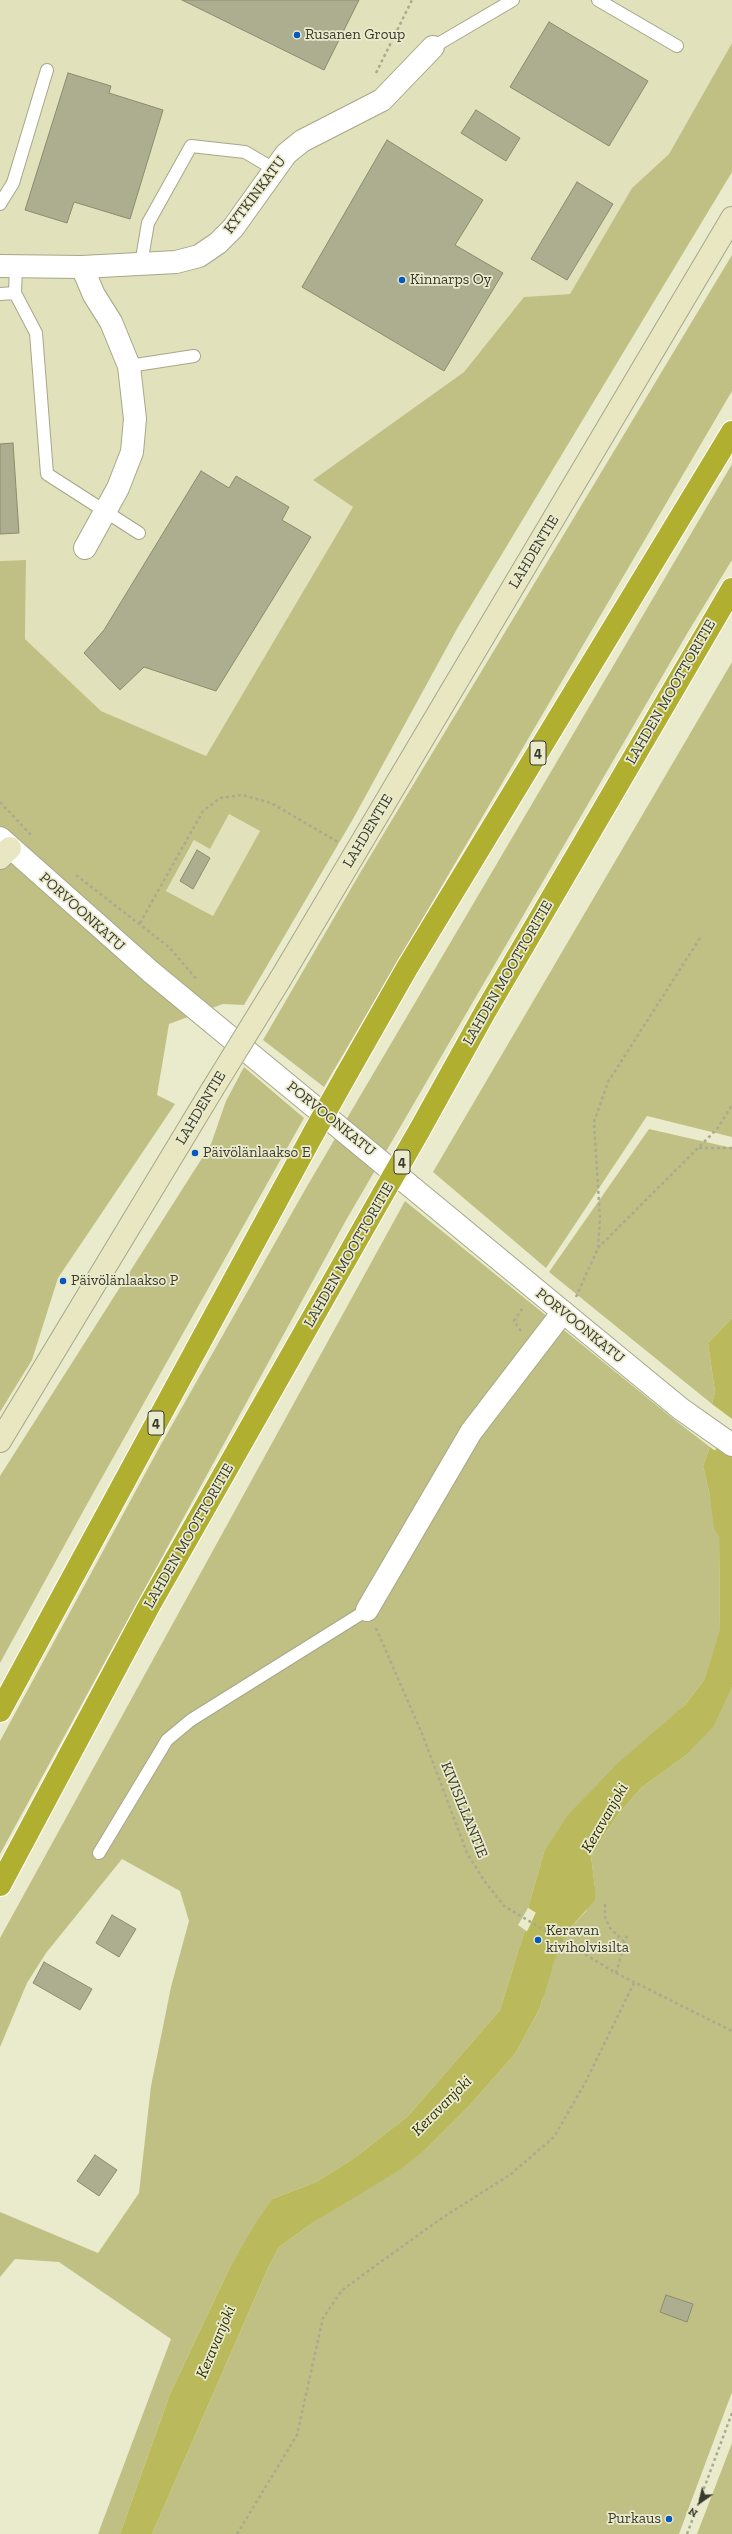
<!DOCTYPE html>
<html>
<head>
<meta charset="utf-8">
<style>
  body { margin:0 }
  #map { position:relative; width:732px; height:2534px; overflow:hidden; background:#eaebcc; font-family:"Zilla Slab",serif }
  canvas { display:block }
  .north { position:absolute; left:680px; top:2482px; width:40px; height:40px; -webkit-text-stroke:3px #eaebcc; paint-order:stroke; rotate:214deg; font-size:11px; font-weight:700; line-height:16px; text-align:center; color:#3a3a2e }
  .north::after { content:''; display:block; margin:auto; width:14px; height:18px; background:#3a3a2e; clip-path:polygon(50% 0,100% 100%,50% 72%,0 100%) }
</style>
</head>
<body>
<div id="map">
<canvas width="732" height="2534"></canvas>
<div class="north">N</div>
</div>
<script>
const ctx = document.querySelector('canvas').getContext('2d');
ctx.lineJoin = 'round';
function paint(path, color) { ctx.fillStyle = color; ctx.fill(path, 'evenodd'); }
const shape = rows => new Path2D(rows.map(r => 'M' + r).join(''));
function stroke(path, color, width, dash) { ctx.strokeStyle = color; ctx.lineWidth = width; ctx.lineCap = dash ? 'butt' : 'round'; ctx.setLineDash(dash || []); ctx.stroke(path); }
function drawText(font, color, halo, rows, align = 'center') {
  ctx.font = font + ' "Zilla Slab",serif'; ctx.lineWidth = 3.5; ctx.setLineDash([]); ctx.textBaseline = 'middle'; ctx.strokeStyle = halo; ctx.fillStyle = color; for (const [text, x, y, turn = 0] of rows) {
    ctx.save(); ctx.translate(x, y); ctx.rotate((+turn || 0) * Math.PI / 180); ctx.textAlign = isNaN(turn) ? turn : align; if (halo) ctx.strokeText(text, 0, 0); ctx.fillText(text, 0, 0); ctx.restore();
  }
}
const built = shape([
  [0,0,732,0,732,43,669,154,632,188,570,294,524,297,464,372,313,480,353,507,206,756,101,711,25,639,26,560,0,561],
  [229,814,260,831,213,916,166,891,195,840,210,849]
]);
const green = shape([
  [732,43,732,172,458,627,353,819,244,1005,223,1004,169,1024,157,1095,175,1104,58,1278,32,1360,0,1412,0,561,26,560,25,639,101,711,206,756,353,507,313,480,464,372,524,297,570,294,632,188,669,154],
  [229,814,260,831,213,916,166,891,194,840,210,849],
  [732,255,732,391,324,1087,263,1040,360,873],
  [732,464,732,560,688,632,345,1222,0,1854,0,1741,159,1448,306,1188],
  [732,662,732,1137,647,1116,546,1268,433,1172],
  [244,1067,304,1118,86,1506,0,1663,0,1476,211,1144,226,1101],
  [649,1129,732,1148,732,1318,708,1343,715,1392,712,1404,549,1272],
  [405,1201,676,1421,710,1447,703,1466,719,1535,720,1630,704,1680,685,1705,544,1852,528,1908,518,1925,525,1930,500,2010,408,2116,353,2159,316,2182,272,2199,230,2267,170,2394,120,2534,98,2534,171,2339,59,2262,15,2259,0,2277,0,2212,98,2253,139,2193,151,2086,171,1987,189,1921,180,1891,122,1859,46,1953,27,1983,0,2047,0,1938],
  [732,1687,732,2392,679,2534,152,2534,268,2268,279,2247,314,2222,425,2150,470,2105,515,2054,540,2008,554,1948,559,1951,567,1932,586,1911,595,1888,591,1856,616,1817,641,1788,685,1756],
  [732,2443,732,2534,697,2534]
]);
const water = shape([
  [732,1318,732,1419,712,1404,715,1392,708,1343],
  [710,1447,732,1463,732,1687,713,1727,685,1756,641,1788,616,1817,591,1856,595,1888,595,1900,567,1932,528,1908,544,1852,567,1816,619,1762,685,1705,704,1680,720,1629,719,1535,703,1466],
  [525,1930,554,1948,540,2008,515,2054,470,2105,425,2150,398,2171,314,2222,279,2247,268,2268,152,2534,120,2534,170,2394,230,2267,255,2224,272,2199,316,2182,353,2159,408,2116,500,2010]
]);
const pier = shape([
  [528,1908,567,1932,566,1934,527,1910],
  [526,1928,555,1946,556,1949,524,1929]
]);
const river = shape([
  [732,1458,728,1490,732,1523],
  [527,1988,537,1954,573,1876]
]);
const building = shape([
  [182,0,359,0,324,70,182,0],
  [549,22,648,81,609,146,510,87,549,22],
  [68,73,111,86,109,93,163,110,130,219,74,202,67,223,25,210,68,73],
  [476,110,520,138,506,161,461,133,476,110],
  [387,140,483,200,455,245,503,273,444,371,302,287,387,140],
  [577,182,613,204,567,280,531,259,577,182],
  [13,443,19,533,0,534,0,444,13,443],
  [201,471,229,488,236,476,289,507,282,520,311,537,216,691,144,667,120,690,84,653,104,630,201,471],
  [197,850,210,858,193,889,180,881,197,850],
  [112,1915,136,1929,119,1957,96,1943,112,1915],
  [44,1962,92,1989,80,2010,33,1983,44,1962],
  [95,2155,117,2170,99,2196,77,2181,95,2155],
  [666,2295,693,2304,687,2322,660,2312,666,2295]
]);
const path = shape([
  [376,73,412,0],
  [0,802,31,835],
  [76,875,170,948,197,980],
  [140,923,203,811,220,798,242,795,271,803,338,842],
  [699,1148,732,1148],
  [598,1248,717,1129,732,1105],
  [576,1297,598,1248,600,1219,594,1122,608,1082,700,938],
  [521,1331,514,1321,524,1306],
  [376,1628,423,1736,467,1853,483,1879,504,1906,616,1973,732,2031],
  [605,1904,605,1917,610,1928,625,1943],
  [616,1973,627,1935],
  [237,2534,297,2435,323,2318,342,2290,439,2220,511,2174,554,2137,585,2083,634,1983],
  [687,2534,732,2413]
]);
const service = shape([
  [598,0,677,46],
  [433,47,513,0],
  [0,204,13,183,47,70],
  [141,264,148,223,191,146,245,152,274,169],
  [16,266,15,293,36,333,47,474,139,533],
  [0,294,15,293],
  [129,366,194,356],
  [99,1853,167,1740,191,1720,367,1610]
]);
const minor = shape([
  [0,266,82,267,176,262,199,256,218,243,233,228,286,154,302,141,382,100,433,47],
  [82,267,94,295,111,322,129,366,135,419,132,452,118,488,85,548],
  [367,1610,471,1432,563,1312]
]);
const tertiary = shape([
  [0,838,151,972,563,1312,681,1409,732,1445]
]);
const secondary = shape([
  [0,858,10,848],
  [281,978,732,218],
  [0,1441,212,1090]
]);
const motorway = shape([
  [345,1077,407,968,732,432],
  [419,1131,485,1012,732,589],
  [0,1711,313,1134],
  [0,1885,149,1606,384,1192]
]);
const secondaryBridge = shape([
  [212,1090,281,978]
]);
const motorwayBridge = shape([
  [313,1134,345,1077],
  [384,1192,419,1131]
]);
const markers = [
  [297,35,4,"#0358c1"],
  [402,280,4,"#0358c1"],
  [195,1153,4,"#0358c1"],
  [63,1281,4,"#0358c1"],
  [538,1940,4,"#0358c1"],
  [669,2519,4,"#0358c1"]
];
const shields = [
  [538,753,16],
  [402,1162,16],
  [156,1423,16]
];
const shieldNames = [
  ["4",538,753],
  ["4",402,1162],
  ["4",156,1423]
];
const poiNames = [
  ["Rusanen Group",305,35],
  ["Kinnarps Oy",410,280],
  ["Päivölänlaakso E",203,1153],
  ["Päivölänlaakso P",71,1281],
  ["Keravan",546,1931],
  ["kiviholvisilta",546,1948],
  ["Purkaus",661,2519,"right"]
];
const streetNames = [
  ["KYTKINKATU",255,195,-53],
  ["LAHDENTIE",534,552,-59],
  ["LAHDEN MOOTTORITIE",671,692,-60],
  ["LAHDENTIE",368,831,-59],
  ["PORVOONKATU",82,912,42],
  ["LAHDEN MOOTTORITIE",508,973,-60],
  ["LAHDENTIE",201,1108,-59],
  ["PORVOONKATU",331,1119,39],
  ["LAHDEN MOOTTORITIE",349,1255,-60],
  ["PORVOONKATU",580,1326,39],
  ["LAHDEN MOOTTORITIE",189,1536,-60],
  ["KIVISILLANTIE",464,1810,68]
];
const waterNames = [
  ["Keravanjoki",605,1818,-60],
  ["Keravanjoki",442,2106,-45],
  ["Keravanjoki",216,2342,-67]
];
paint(built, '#e1e2bb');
paint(green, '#c0c084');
paint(water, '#baba5d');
paint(pier, '#eaebcc');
stroke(river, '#baba5d', 37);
paint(building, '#adad8f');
stroke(building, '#8c8c6f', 1);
stroke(service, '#a6a789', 14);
stroke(minor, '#a6a789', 24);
stroke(tertiary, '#a6a789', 24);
stroke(secondary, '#a6a789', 24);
stroke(motorway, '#fff', 24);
stroke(path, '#a9aa92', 2.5, [3, 3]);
stroke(service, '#fff', 12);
stroke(minor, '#fff', 22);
stroke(tertiary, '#fff', 22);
stroke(secondary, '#e8e7c1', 22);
stroke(motorway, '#b1af30', 22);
stroke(secondaryBridge, '#a6a789', 24, []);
stroke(motorwayBridge, '#fff', 24, []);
stroke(secondaryBridge, '#e8e7c1', 22);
stroke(motorwayBridge, '#b1af30', 22);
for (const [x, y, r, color] of markers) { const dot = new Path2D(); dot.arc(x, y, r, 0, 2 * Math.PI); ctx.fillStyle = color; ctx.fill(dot); stroke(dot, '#eaebcc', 1.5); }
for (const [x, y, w] of shields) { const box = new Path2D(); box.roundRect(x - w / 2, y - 12, w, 24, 3); ctx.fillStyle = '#eaebcc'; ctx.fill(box); stroke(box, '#3a3a2e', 1); }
drawText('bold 14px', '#3a3a2e', null, shieldNames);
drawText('15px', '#3a3a2e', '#eaebcc', poiNames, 'left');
drawText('15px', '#3a3a2e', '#eaebcc', streetNames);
drawText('italic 16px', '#302f05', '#eaebcc', waterNames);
</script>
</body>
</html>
